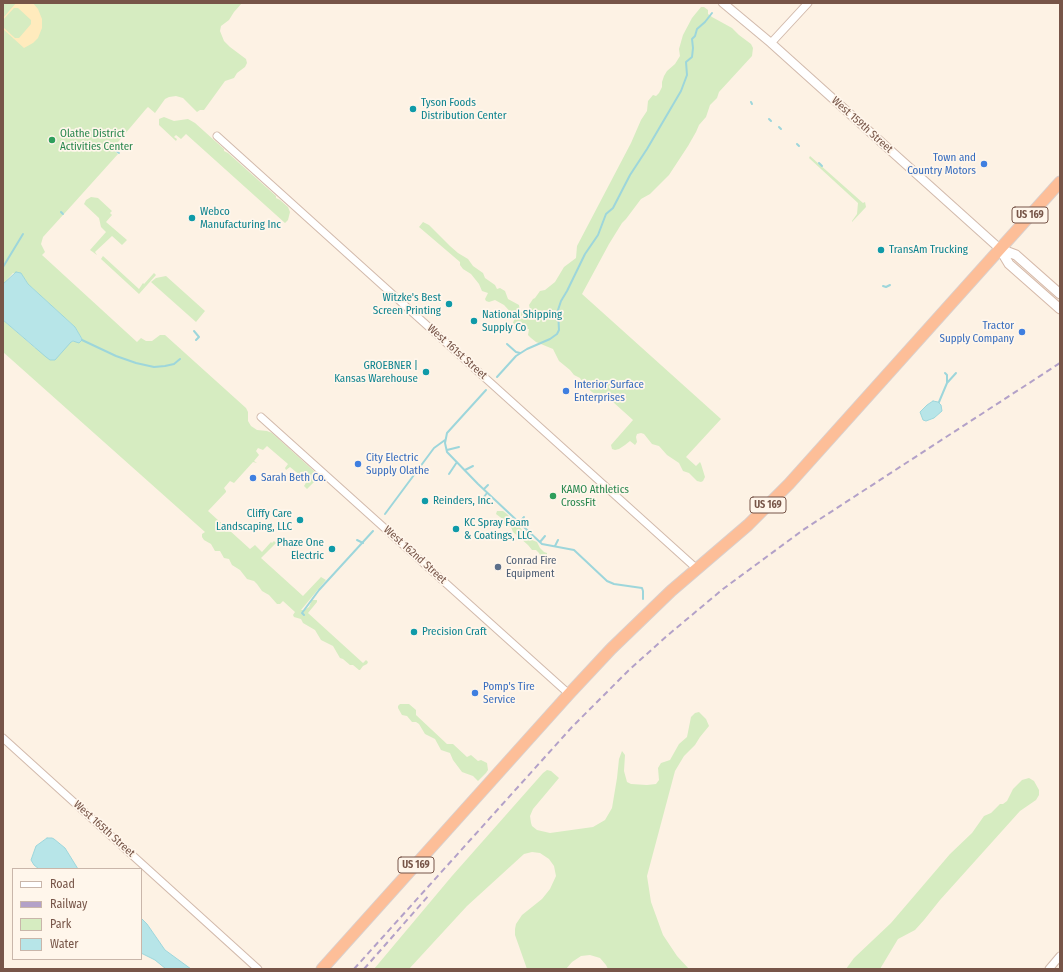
<!DOCTYPE html>
<html>
<head>
<meta charset="utf-8">
<style>
  body { margin:0 }
  #map { position:relative; width:1063px; height:972px; overflow:hidden; background:#fdf2e4; font-family:"Fira Sans Condensed",sans-serif }
  canvas { display:block }
  .frame { position:absolute; inset:0; border:4px solid #775548; pointer-events:none }
  .legend { position:absolute; left:12px; top:868px; width:130px; height:92px; box-sizing:border-box; background:#fff6eb; border:1px solid #c9b6aa; margin:0; padding:5px 7px; list-style:none; font-size:12px; color:#775548 }
  .legend li { display:flex; align-items:center; gap:8px; height:20px }
  .legend b { width:20px; border:1px solid #c9b6aa }
</style>
</head>
<body>
<div id="map">
<canvas width="1063" height="972"></canvas>
<div class="frame"></div>
<ul class="legend">
<li><b style="height:5px;background:#fff"></b>Road</li>
<li><b style="height:5px;background:#b3a1c8"></b>Railway</li>
<li><b style="height:11px;background:#d6ecc1"></b>Park</li>
<li><b style="height:11px;background:#b7e5e8"></b>Water</li>
</ul>
</div>
<script>
const ctx = document.querySelector('canvas').getContext('2d');
ctx.lineJoin = 'round';
function paint(path, color) { ctx.fillStyle = color; ctx.fill(path, 'evenodd'); }
const shape = rows => new Path2D(rows.map(r => 'M' + r).join(''));
function stroke(path, color, width, dash) { ctx.strokeStyle = color; ctx.lineWidth = width; ctx.lineCap = dash ? 'butt' : 'round'; ctx.setLineDash(dash || []); ctx.stroke(path); }
function drawText(font, color, halo, rows, align = 'center') {
  ctx.font = font + ' "Fira Sans Condensed",sans-serif'; ctx.lineWidth = 3.5; ctx.setLineDash([]); ctx.textBaseline = 'middle'; ctx.strokeStyle = halo; ctx.fillStyle = color; for (const [text, x, y, turn = 0] of rows) {
    ctx.save(); ctx.translate(x, y); ctx.rotate((+turn || 0) * Math.PI / 180); ctx.textAlign = isNaN(turn) ? turn : align; if (halo) ctx.strokeText(text, 0, 0); ctx.fillText(text, 0, 0); ctx.restore();
  }
}
const green = shape([
  [3,3,242,3,234,12,229,20,221,26,220,31,224,41,230,47,246,59,247,63,245,67,237,73,234,78,225,81,204,110,200,110,197,112,183,98,176,96,169,97,165,99,155,113,148,107,146,109,113,148,111,147,118,154,64,214,61,212,63,215,43,237,41,244,45,252,42,255,137,342,141,338,146,341,152,341,160,335,165,335,246,408,248,412,248,421,251,426,257,430,267,431,272,433,315,472,316,476,316,480,307,489,304,486,307,481,290,467,286,470,285,468,288,464,267,446,263,450,258,448,256,451,259,455,254,461,257,463,253,462,234,483,230,481,224,488,226,491,226,492,208,511,250,549,255,545,262,552,271,542,272,543,274,541,276,543,261,558,303,596,321,577,326,580,301,610,304,610,309,607,312,600,317,600,317,602,308,613,363,663,366,660,368,662,367,664,363,666,360,670,359,670,353,665,350,665,343,659,340,658,333,646,321,640,315,630,303,623,301,619,294,617,293,615,295,612,283,601,280,604,277,604,269,595,262,591,257,584,254,581,247,579,240,570,232,565,229,559,224,558,220,551,215,551,211,544,204,540,202,537,202,534,205,532,3,352,3,320,35,348,76,341,82,339,75,327,28,284,22,275,13,273,3,284,3,267,8,259,3,265],
  [701,7,704,7,708,10,708,14,712,17,732,28,739,35,751,44,753,48,752,56,719,92,717,98,710,105,706,117,699,125,696,132,688,146,669,175,650,194,641,199,626,219,622,223,609,244,582,294,721,419,686,457,696,466,700,462,701,464,705,477,703,481,701,482,697,481,689,473,683,471,679,463,667,455,659,446,652,444,644,434,641,433,637,434,636,437,637,442,635,445,630,441,625,445,619,449,615,450,612,449,611,445,633,420,603,393,598,396,592,392,584,385,580,378,574,375,570,370,559,361,553,349,536,342,531,338,528,335,529,329,518,329,513,323,515,317,504,305,495,300,489,302,486,301,485,299,488,293,482,291,479,284,471,274,463,269,460,265,460,262,419,227,423,222,429,225,450,246,458,253,468,259,473,266,483,273,485,278,495,285,497,289,500,288,505,291,508,299,519,305,520,311,523,313,525,313,529,311,530,309,529,305,533,299,535,298,540,291,545,290,555,282,564,267,576,258,577,246,631,143,641,120,647,111,648,101,653,95,656,96,659,93,662,87,662,82,664,76,667,71,675,64,680,56,679,49,683,35,692,18],
  [164,117,174,121,188,119,195,123,224,149,224,151,228,153,276,196,276,198,280,200,288,207,290,212,288,220,285,223,186,134,181,139,176,135,174,137,177,139,176,141,159,125,159,119],
  [810,156,863,203,865,202,866,207,852,222,852,221,857,214,858,203,809,158],
  [91,197,98,198,112,211,110,213,112,215,106,222,127,240,122,245,112,236,95,252,97,255,90,250,106,232,101,227,99,218,84,204,86,200],
  [103,256,139,289,143,283,144,284,154,273,156,275,139,294,101,259],
  [166,276,205,311,196,322,151,282,156,278],
  [497,511,503,511,507,514,532,540,537,542,540,548,544,552,547,553,547,562,542,559,539,553,536,550,532,550,528,545,513,532,511,527,504,524,504,520,496,514],
  [400,704,409,704,416,710,416,715,447,744,453,744,467,757,471,755,478,761,481,760,487,763,488,770,486,773,478,781,473,776,462,772,453,760,450,753,441,750,435,739,425,734,419,724,416,722,412,722,407,716,402,715,398,708,398,706],
  [699,712,706,719,709,726,700,737,695,745,684,756,675,771,647,876,651,902,663,935,677,956,689,969,608,969,606,965,600,958,590,955,581,956,572,962,566,969,527,969,515,935,515,929,516,924,522,915,542,899,550,889,556,876,554,866,549,859,540,853,532,852,524,854,467,906,409,969,374,969,452,876,543,773,547,770,551,771,559,778,533,809,530,816,531,823,532,826,537,830,550,833,593,827,605,820,612,808,617,778,619,759,622,751,625,755,624,771,627,782,631,784,647,785,656,784,659,780,658,768,661,763,670,760,679,744,687,737,691,717,695,713],
  [1029,778,1034,781,1039,790,1039,795,1036,800,1020,811,940,900,924,920,915,930,898,939,880,969,846,969,854,958,891,923,950,854,972,833,984,816,991,813,1000,804,1003,804,1007,801,1013,789,1022,780]
]);
const sand = shape([
  [16,3,33,3,38,9,42,19,42,28,38,38,33,43,24,48,3,29,3,27,15,38,19,38,31,24,31,20,18,8,14,8,3,20,3,18]
]);
const water = shape([
  [16,272,21,273,28,284,75,327,82,339,82,340,79,343,73,341,71,342,55,360,50,360,46,357,3,320,3,284,16,272],
  [933,401,938,402,941,405,942,411,934,418,926,421,923,420,920,412,927,405,933,401],
  [47,838,52,838,54,839,65,848,78,869,39,869,34,865,31,860,36,846,47,838],
  [141,918,147,924,165,950,191,969,166,969,155,960,141,953,141,918]
]);
const stream = shape([
  [751,102,752,104],
  [769,119,771,121],
  [779,127,781,129],
  [797,144,799,146],
  [111,147,119,153],
  [819,163,822,166],
  [61,212,63,214],
  [3,267,23,234],
  [883,286,886,287,890,285],
  [194,331,199,337,196,340],
  [82,340,116,356,136,363,154,367,165,366,174,364,180,359],
  [507,344,516,352,520,353],
  [945,373,947,375,947,383],
  [497,377,516,356,527,349,550,339,557,334,559,330,558,310,561,301,567,291,585,254,598,235,606,214,613,208,630,175,647,149,681,91,687,75,686,62,692,57,693,48,692,39,695,36,697,29,705,22,712,13],
  [486,390,447,433,445,443,447,452,478,484,542,544,574,550,607,581,614,584,642,588,643,591,643,599],
  [939,402,947,383,956,373],
  [447,450,459,447],
  [465,470,473,466],
  [449,474,457,462],
  [484,489,488,485],
  [480,502,487,493],
  [385,514,434,448,445,440],
  [519,523,524,517],
  [357,540,363,543],
  [540,542,545,536],
  [555,546,558,540],
  [304,615,302,613,319,590,373,531]
]);
const minor = shape([
  [771,43,808,3],
  [217,136,697,569],
  [261,417,569,694],
  [3,738,258,969],
  [1049,969,1060,956]
]);
const tertiary = shape([
  [723,3,771,43,1000,249]
]);
const secondary = shape([
  [1000,249,1009,264,1060,309],
  [1000,249,1016,255,1060,294]
]);
const trunk = shape([
  [322,969,569,694,611,649,671,591,748,525,789,484,1060,182]
]);
const rail = shape([
  [354,969,572,727,629,670,668,635,723,589,803,530,1060,363],
  [364,969,430,894]
]);
const markers = [
  [413,109,4,"#0f9aa8"],
  [52,140,4,"#2e9e5b"],
  [984,164,4,"#3f7fe0"],
  [192,218,4,"#0f9aa8"],
  [881,250,4,"#0f9aa8"],
  [449,304,4,"#0f9aa8"],
  [474,321,4,"#0f9aa8"],
  [1022,332,4,"#3f7fe0"],
  [426,372,4,"#0f9aa8"],
  [566,391,4,"#3f7fe0"],
  [358,464,4,"#3f7fe0"],
  [253,478,4,"#3f7fe0"],
  [553,496,4,"#2e9e5b"],
  [425,501,4,"#0f9aa8"],
  [300,520,4,"#0f9aa8"],
  [456,529,4,"#0f9aa8"],
  [332,549,4,"#0f9aa8"],
  [498,567,4,"#5c6f8a"],
  [414,632,4,"#0f9aa8"],
  [475,693,4,"#3f7fe0"]
];
const shields = [
  [1030,215,36],
  [768,505,36],
  [416,865,36]
];
const shieldNames = [
  ["US 169",1030,215],
  ["US 169",768,505],
  ["US 169",416,865]
];
const cultureNames = [
  ["Tyson Foods",421,103],
  ["Distribution Center",421,116],
  ["Webco",200,212],
  ["Manufacturing Inc",200,225],
  ["TransAm Trucking",889,250],
  ["Witzke's Best",441,298,"right"],
  ["Screen Printing",441,311,"right"],
  ["National Shipping",482,315],
  ["Supply Co",482,328],
  ["GROEBNER |",418,366,"right"],
  ["Kansas Warehouse",418,379,"right"],
  ["Reinders, Inc.",433,501],
  ["Cliffy Care",292,514,"right"],
  ["Landscaping, LLC",292,527,"right"],
  ["KC Spray Foam",464,523],
  ["& Coatings, LLC",464,536],
  ["Phaze One",324,543,"right"],
  ["Electric",324,556,"right"],
  ["Precision Craft",422,632]
];
const streetNames = [
  ["West 159th Street",862,125,42],
  ["West 161st Street",457,352,42],
  ["West 162nd Street",415,555,42],
  ["West 165th Street",104,829,42]
];
const leisureNames = [
  ["Olathe District",60,134],
  ["Activities Center",60,147],
  ["KAMO Athletics",561,490],
  ["CrossFit",561,503]
];
const shopNames = [
  ["Town and",976,158,"right"],
  ["Country Motors",976,171,"right"],
  ["Tractor",1014,326,"right"],
  ["Supply Company",1014,339,"right"],
  ["Interior Surface",574,385],
  ["Enterprises",574,398],
  ["City Electric",366,458],
  ["Supply Olathe",366,471],
  ["Sarah Beth Co.",261,478],
  ["Pomp's Tire",483,687],
  ["Service",483,700]
];
const serviceNames = [
  ["Conrad Fire",506,561],
  ["Equipment",506,574]
];
paint(green, '#d6ecc1');
paint(sand, '#ffebbd');
paint(water, '#b7e5e8');
stroke(water, '#9dd6db', 1);
stroke(stream, '#9dd6db', 2);
stroke(minor, '#d2baac', 9);
stroke(tertiary, '#d2baac', 10);
stroke(secondary, '#d5b9a9', 11);
stroke(trunk, '#d9cfcc', 13);
stroke(minor, '#fff', 7);
stroke(tertiary, '#fff', 8);
stroke(secondary, '#fff', 9);
stroke(trunk, '#fdbe98', 11);
stroke(rail, '#b3a1c8', 2, [6, 4]);
for (const [x, y, r, color] of markers) { const dot = new Path2D(); dot.arc(x, y, r, 0, 2 * Math.PI); ctx.fillStyle = color; ctx.fill(dot); stroke(dot, '#fff6eb', 1.5); }
for (const [x, y, w] of shields) { const box = new Path2D(); box.roundRect(x - w / 2, y - 8, w, 16, 3); ctx.fillStyle = '#fff6eb'; ctx.fill(box); stroke(box, '#775548', 1); }
drawText('bold 10px', '#775548', null, shieldNames);
drawText('11px', '#0d838f', '#fff6eb', cultureNames, 'left');
drawText('11px', '#775548', '#fff6eb', streetNames);
drawText('11px', '#27864d', '#fff6eb', leisureNames, 'left');
drawText('11px', '#366cbe', '#fff6eb', shopNames, 'left');
drawText('11px', '#4e5e75', '#fff6eb', serviceNames, 'left');
</script>
</body>
</html>
